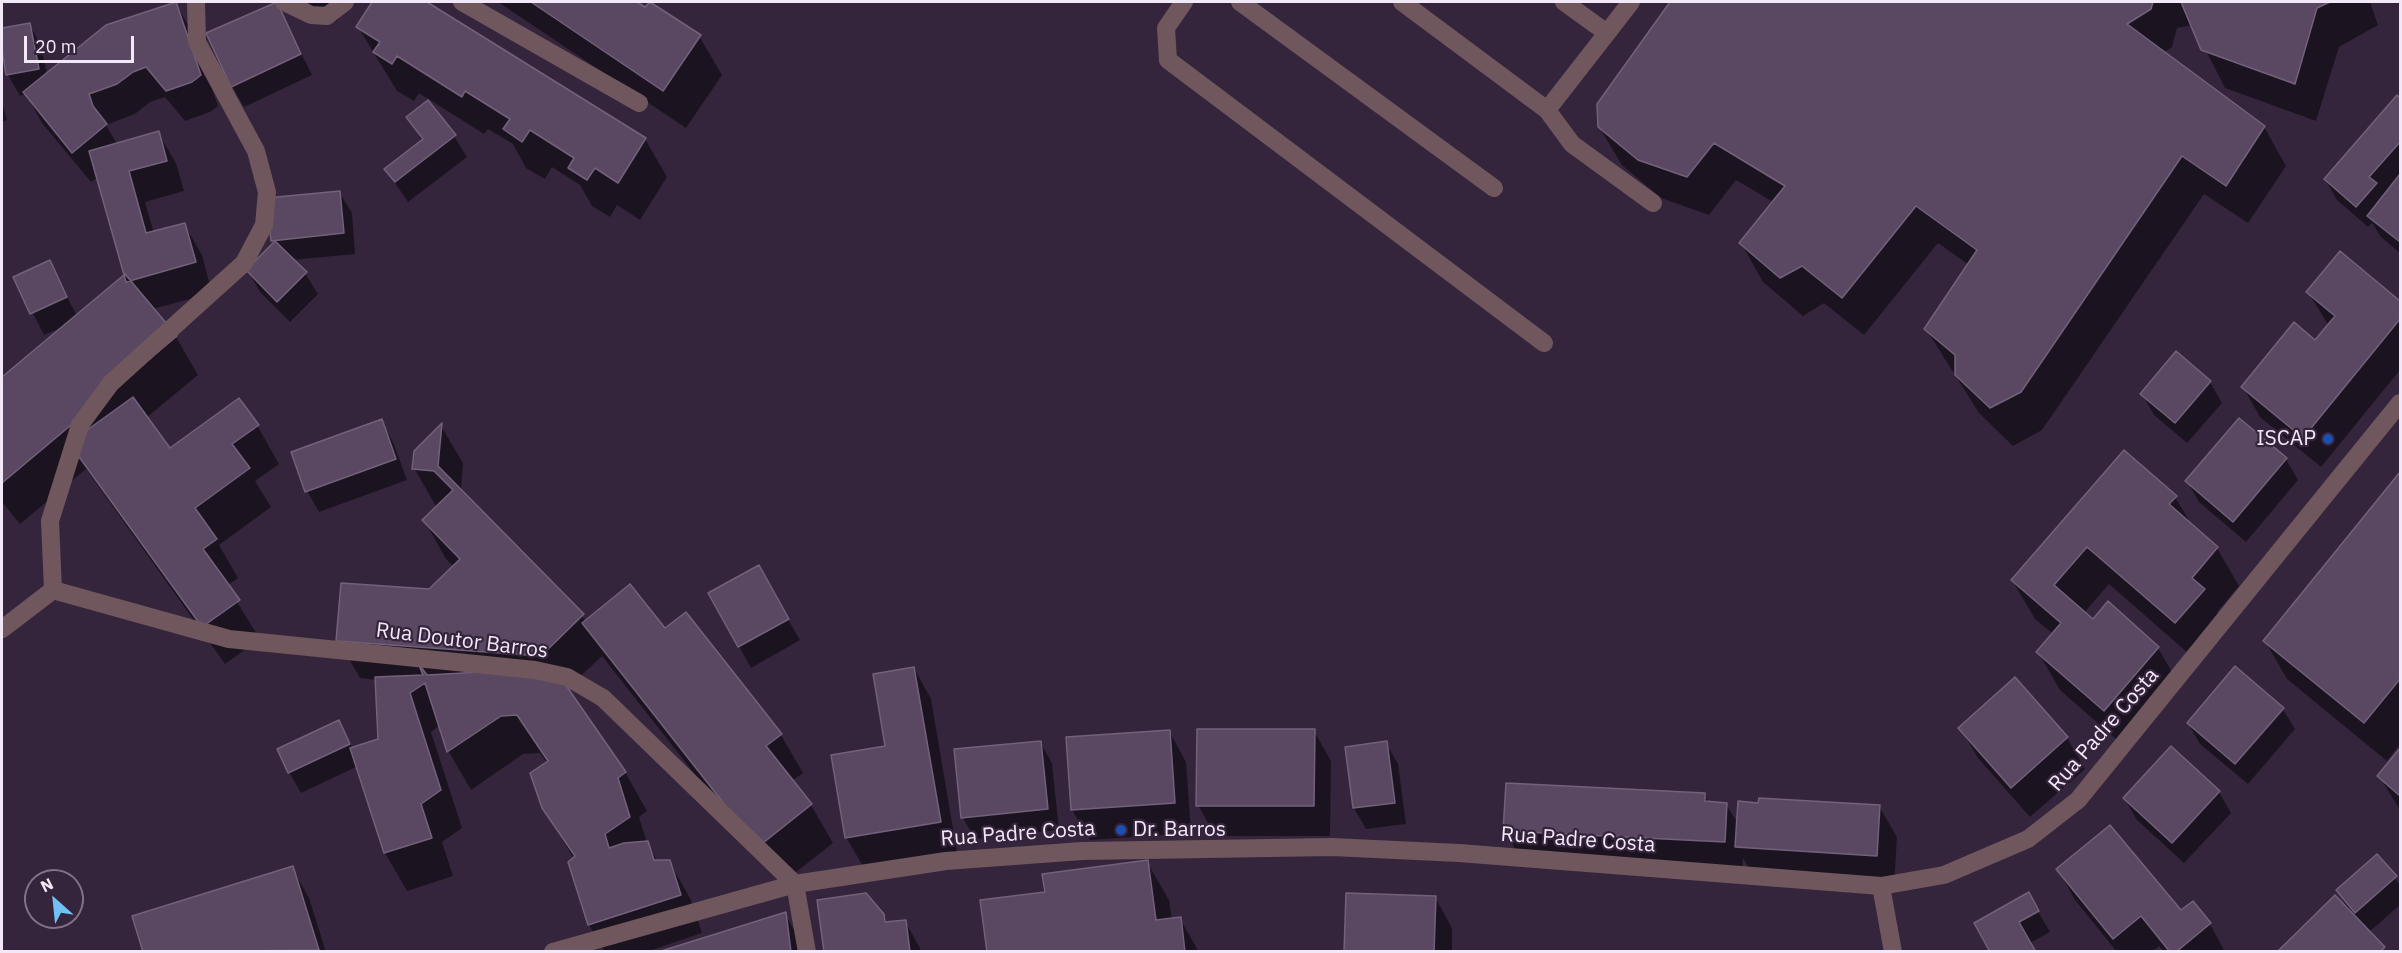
<!DOCTYPE html>
<html>
<head>
<meta charset="utf-8">
<style>
  body { margin:0 }
  #map { position:relative; width:2402px; height:953px; overflow:hidden; background:#35253c; font-family:"IBM Plex Sans",sans-serif }
  canvas { display:block }
  .frame { position:absolute; inset:0; border:3px solid #f3e8f8; pointer-events:none }
  .north { position:absolute; left:24px; top:869px; width:60px; height:60px; box-sizing:border-box; background:#35253c; border:2px solid #817387; border-radius:50%; rotate:333deg; font-size:16px; font-weight:700; line-height:24px; text-align:center; color:#f3e8f8 }
  .north::after { content:''; display:block; margin:auto; width:21px; height:27px; background:#72c1f5; clip-path:polygon(50% 0,100% 100%,50% 72%,0 100%) }
  .scale { position:absolute; left:24px; top:36px; width:110px; height:27px; box-sizing:border-box; border:3px solid #f3e8f8; border-top:0; padding-left:8px; font-size:18px; line-height:21px; white-space:nowrap; color:#f3e8f8; -webkit-text-stroke:4px #35253c; paint-order:stroke }
</style>
</head>
<body>
<div id="map">
<canvas width="2402" height="953"></canvas>
<div class="frame"></div>
<div class="north">N</div>
<div class="scale">20 m</div>
</div>
<script>
const ctx = document.querySelector('canvas').getContext('2d');
ctx.lineJoin = 'round';
function paint(path, color) { ctx.fillStyle = color; ctx.fill(path, 'evenodd'); }
const shape = rows => new Path2D(rows.map(r => 'M' + r).join(''));
function stroke(path, color, width, dash) { ctx.strokeStyle = color; ctx.lineWidth = width; ctx.lineCap = dash ? 'butt' : 'round'; ctx.setLineDash(dash || []); ctx.stroke(path); }
function drawText(font, color, halo, rows, align = 'center') {
  ctx.font = font + ' "IBM Plex Sans",sans-serif'; ctx.lineWidth = 4.5; ctx.setLineDash([]); ctx.textBaseline = 'middle'; ctx.strokeStyle = halo; ctx.fillStyle = color; for (const [text, x, y, turn = 0] of rows) {
    ctx.save(); ctx.translate(x, y); ctx.rotate((+turn || 0) * Math.PI / 180); ctx.textAlign = isNaN(turn) ? turn : align; if (halo) ctx.strokeText(text, 0, 0); ctx.fillText(text, 0, 0); ctx.restore();
  }
}
const shadow = shape([
  [307,2,350,2,336,22],
  [373,2,425,2,645,139,667,177,640,220,617,205,610,217,592,206,580,185,552,167,545,179,526,168,513,144,488,129,484,134,419,93,414,101,397,91,358,27],
  [498,2,634,2,645,9,649,3,699,36,722,75,686,128],
  [1672,2,2370,2,2378,25,2339,47,2316,121,2225,88,2193,25,2177,28,2172,47,2163,53,2264,127,2286,166,2248,223,2204,194,2042,430,2013,446,1979,413,1926,329,1969,265,1938,243,1864,335,1824,303,1803,316,1763,282,1741,243,1773,202,1736,180,1709,215,1661,198,1622,165,1599,127,1598,105],
  [175,3,193,33,218,106,210,112,185,121,165,97,150,102,135,114,106,125,117,144,158,133,176,163,184,191,145,202,154,233,184,224,202,255,212,293,153,309,176,337,198,375,146,418,170,451,257,425,279,464,255,481,271,507,219,545,238,578,227,586,260,639,225,664,86,469,20,524,2,502,2,379,65,326,44,335,15,278,49,262,77,316,125,275,98,177,91,182,42,123,26,94,20,96,8,75,2,30,29,24,41,45,47,75],
  [276,3,312,75,244,107,232,86],
  [2397,97,2400,100,2400,253,2381,237,2372,223,2368,227,2337,200,2325,179],
  [2,102,7,120,2,122],
  [428,102,454,136,467,157,408,202,386,170,422,141,408,117],
  [339,192,352,213,355,254,292,260,305,273,318,294,290,322,260,292,248,271,274,244,272,240],
  [2340,254,2400,303,2400,370,2321,467,2260,417,2243,387,2315,342,2329,326,2308,292],
  [2210,382,2222,403,2187,443,2154,415,2142,394],
  [381,421,393,442,407,480,319,512,307,491],
  [441,426,463,463,461,491,586,621,665,631,781,735,803,773,792,781,811,805,833,843,781,884,602,656,567,689,625,772,647,811,639,817,647,843,658,862,669,861,691,900,702,933,646,952,605,952,589,925,569,863,574,859,543,807,547,763,540,753,523,754,471,790,449,752,440,725,431,732,462,828,442,842,453,876,407,891,385,853,358,766,301,793,289,772,339,722,353,748,379,740,377,680,360,678,338,640,429,591,454,567,446,559,424,520,437,508,414,468],
  [2286,459,2298,480,2246,542,2199,502,2187,481],
  [2400,475,2400,744,2387,761,2287,679,2265,641],
  [2175,497,2193,527,2217,548,2239,586,2217,612,2226,628,2197,661,2109,584,2084,613,2093,621,2158,648,2180,686,2126,748,2060,690,2038,652,2053,634,2035,619,2012,580],
  [758,567,800,640,751,668,710,594],
  [914,668,931,699,957,852,864,868,846,837,887,747],
  [2015,679,2067,738,2085,769,2030,817,1978,758,1960,728],
  [2282,708,2295,729,2248,784,2200,744,2188,723],
  [1169,731,1186,762,1191,833,1090,840,1072,810],
  [1314,731,1331,761,1330,836,1215,836,1198,805],
  [1040,742,1052,763,1059,830,975,839,963,818],
  [1386,743,1398,764,1406,824,1366,829,1354,808],
  [2400,750,2400,810,2379,776],
  [2219,792,2231,813,2184,863,2137,820,2125,799],
  [1704,794,1709,803,1726,804,1738,824,1879,806,1897,837,1894,886,1754,877,1743,858,1742,872,1522,861,1505,831],
  [2377,856,2400,885,2400,905,2369,932,2386,952,2280,952,2349,910,2337,890],
  [1147,862,1169,900,1172,920,1180,919,1199,952,989,952,1047,894],
  [292,868,309,898,326,952,145,952],
  [2058,869,2210,924,2225,952,2164,952,2159,946,2152,952,2117,952,2075,900],
  [2028,894,2050,932,2030,943,1992,952],
  [1435,897,1452,928,1452,952,1345,952],
  [785,914,797,935,799,952,664,952],
  [882,915,887,924,905,921,922,952,825,952]
]);
const building = shape([
  [176,2,201,75,192,82,166,91,146,67,133,72,117,84,89,94,93,106,107,124,72,153,23,92,106,25,176,2],
  [277,2,301,54,231,87,206,33,277,2],
  [372,2,427,2,646,138,618,183,595,168,587,180,568,168,574,158,530,130,522,142,503,129,510,119,465,91,462,97,397,56,392,64,373,52,380,42,356,27,372,2],
  [531,2,637,2,645,7,650,2,701,35,663,91,531,2],
  [1670,2,2153,2,2151,9,2127,24,2265,126,2226,186,2182,156,2021,392,1990,408,1955,375,1955,355,1924,329,1977,250,1916,206,1842,298,1802,266,1780,278,1739,243,1785,186,1714,143,1687,177,1638,160,1598,127,1597,104,1670,2],
  [2181,2,2330,2,2317,8,2295,84,2201,50,2181,2],
  [30,23,39,69,6,75,2,49,2,28,30,23],
  [2397,95,2400,98,2400,142,2369,177,2377,183,2356,207,2324,179,2397,95],
  [428,100,456,135,395,182,384,169,423,139,406,117,428,100],
  [159,131,167,161,129,171,146,233,185,223,196,262,126,282,89,151,159,131],
  [2400,174,2400,242,2367,216,2400,174],
  [340,191,344,233,271,241,266,198,340,191],
  [275,241,307,272,277,302,246,270,275,241],
  [2340,251,2400,301,2400,319,2303,438,2241,387,2294,322,2315,340,2335,316,2306,292,2340,251],
  [50,260,67,297,30,314,13,277,50,260],
  [125,274,177,336,2,483,2,377,125,274],
  [2176,351,2211,381,2175,423,2140,394,2176,351],
  [133,397,170,448,239,398,259,425,232,444,250,468,195,508,217,539,203,549,240,600,202,627,69,443,133,397],
  [2239,418,2287,458,2233,522,2185,481,2239,418],
  [382,419,396,459,305,492,291,452,382,419],
  [442,423,438,466,584,614,541,656,336,641,341,583,429,589,460,559,422,520,453,490,434,471,412,469,414,451,442,423],
  [2124,450,2177,496,2169,504,2218,547,2192,578,2205,589,2175,623,2087,547,2054,585,2093,619,2108,601,2159,647,2104,711,2036,652,2061,623,2011,580,2124,450],
  [2400,472,2400,679,2364,723,2263,641,2400,472],
  [759,565,789,619,738,647,708,593,759,565],
  [630,584,665,628,686,612,782,734,766,746,812,804,758,847,582,623,630,584],
  [418,663,427,675,554,668,626,772,618,778,630,817,605,834,609,848,624,843,648,841,654,860,670,860,681,895,588,925,568,862,575,856,542,808,530,773,548,761,517,715,501,716,447,752,425,683,410,693,441,790,421,804,432,838,384,853,350,748,378,739,375,677,423,675,418,663],
  [2235,666,2284,708,2235,764,2187,723,2235,666],
  [914,667,941,822,845,838,831,755,885,746,873,674,914,667],
  [2015,677,2068,737,2011,788,1958,728,2015,677],
  [339,720,350,744,288,773,277,749,339,720],
  [1197,729,1315,729,1314,806,1196,806,1197,729],
  [1170,730,1175,803,1071,810,1066,737,1170,730],
  [1041,741,1048,809,961,818,954,749,1041,741],
  [1387,741,1395,803,1353,808,1345,747,1387,741],
  [2171,746,2220,791,2172,843,2123,798,2171,746],
  [2400,748,2400,796,2377,776,2400,748],
  [1506,783,1705,793,1705,801,1727,803,1725,842,1503,831,1506,783],
  [1759,798,1880,805,1877,856,1735,847,1738,801,1758,803,1759,798],
  [2110,825,2181,910,2193,901,2211,923,2176,952,2170,952,2141,916,2113,939,2056,869,2110,825],
  [2377,854,2397,876,2355,913,2336,890,2377,854],
  [1148,860,1156,920,1181,917,1185,952,987,952,980,900,1045,892,1042,874,1148,860],
  [293,866,319,950,143,952,132,916,293,866],
  [2029,892,2039,911,2019,922,2036,952,1990,952,1974,923,2029,892],
  [866,893,884,914,885,922,906,920,910,952,824,952,817,900,866,893],
  [1346,893,1436,896,1434,952,1344,952,1346,893],
  [2335,895,2385,947,2380,952,2277,952,2335,895],
  [786,912,791,952,658,952,786,912]
]);
const minor = shape([
  [284,2,311,15,327,16,345,2],
  [462,2,639,103],
  [1184,2,1166,28,1168,60,1544,343],
  [1240,2,1494,188],
  [1402,2,1547,110,1607,33],
  [1564,2,1607,33,1631,2],
  [1547,110,1572,144,1653,203],
  [53,590,229,639,535,670,567,677,603,698,795,884,807,952],
  [53,590,50,521,80,425,111,383,244,263,264,225,267,192,256,151,197,42,196,2],
  [2,629,53,590],
  [1881,886,1893,952],
  [553,952,795,884,946,861,1082,851,1332,847,1459,853,1881,886,1944,875,2028,839,2078,800,2400,403]
]);
const markers = [
  [2328,439,6,"#1a4fb4"],
  [1121,830,6,"#1a4fb4"]
];
const poiNames = [
  ["ISCAP",2316,439],
  ["Dr. Barros",1133,830,"left"]
];
const streetNames = [
  ["Rua Doutor Barros",462,641,7],
  ["Rua Padre Costa",2104,730,-49],
  ["Rua Padre Costa",1018,834,-4],
  ["Rua Padre Costa",1578,840,4]
];
paint(shadow, '#0007');
paint(building, '#5a4862');
stroke(building, '#73617c', 1.5);
stroke(minor, '#6f575d', 18);
for (const [x, y, r, color] of markers) { const dot = new Path2D(); dot.arc(x, y, r, 0, 2 * Math.PI); ctx.fillStyle = color; ctx.fill(dot); stroke(dot, '#35253c', 2); }
drawText('21px', '#f3e8f8', '#35253c', poiNames, 'right');
drawText('21px', '#f3e8f8', '#35253c', streetNames);
</script>
</body>
</html>
